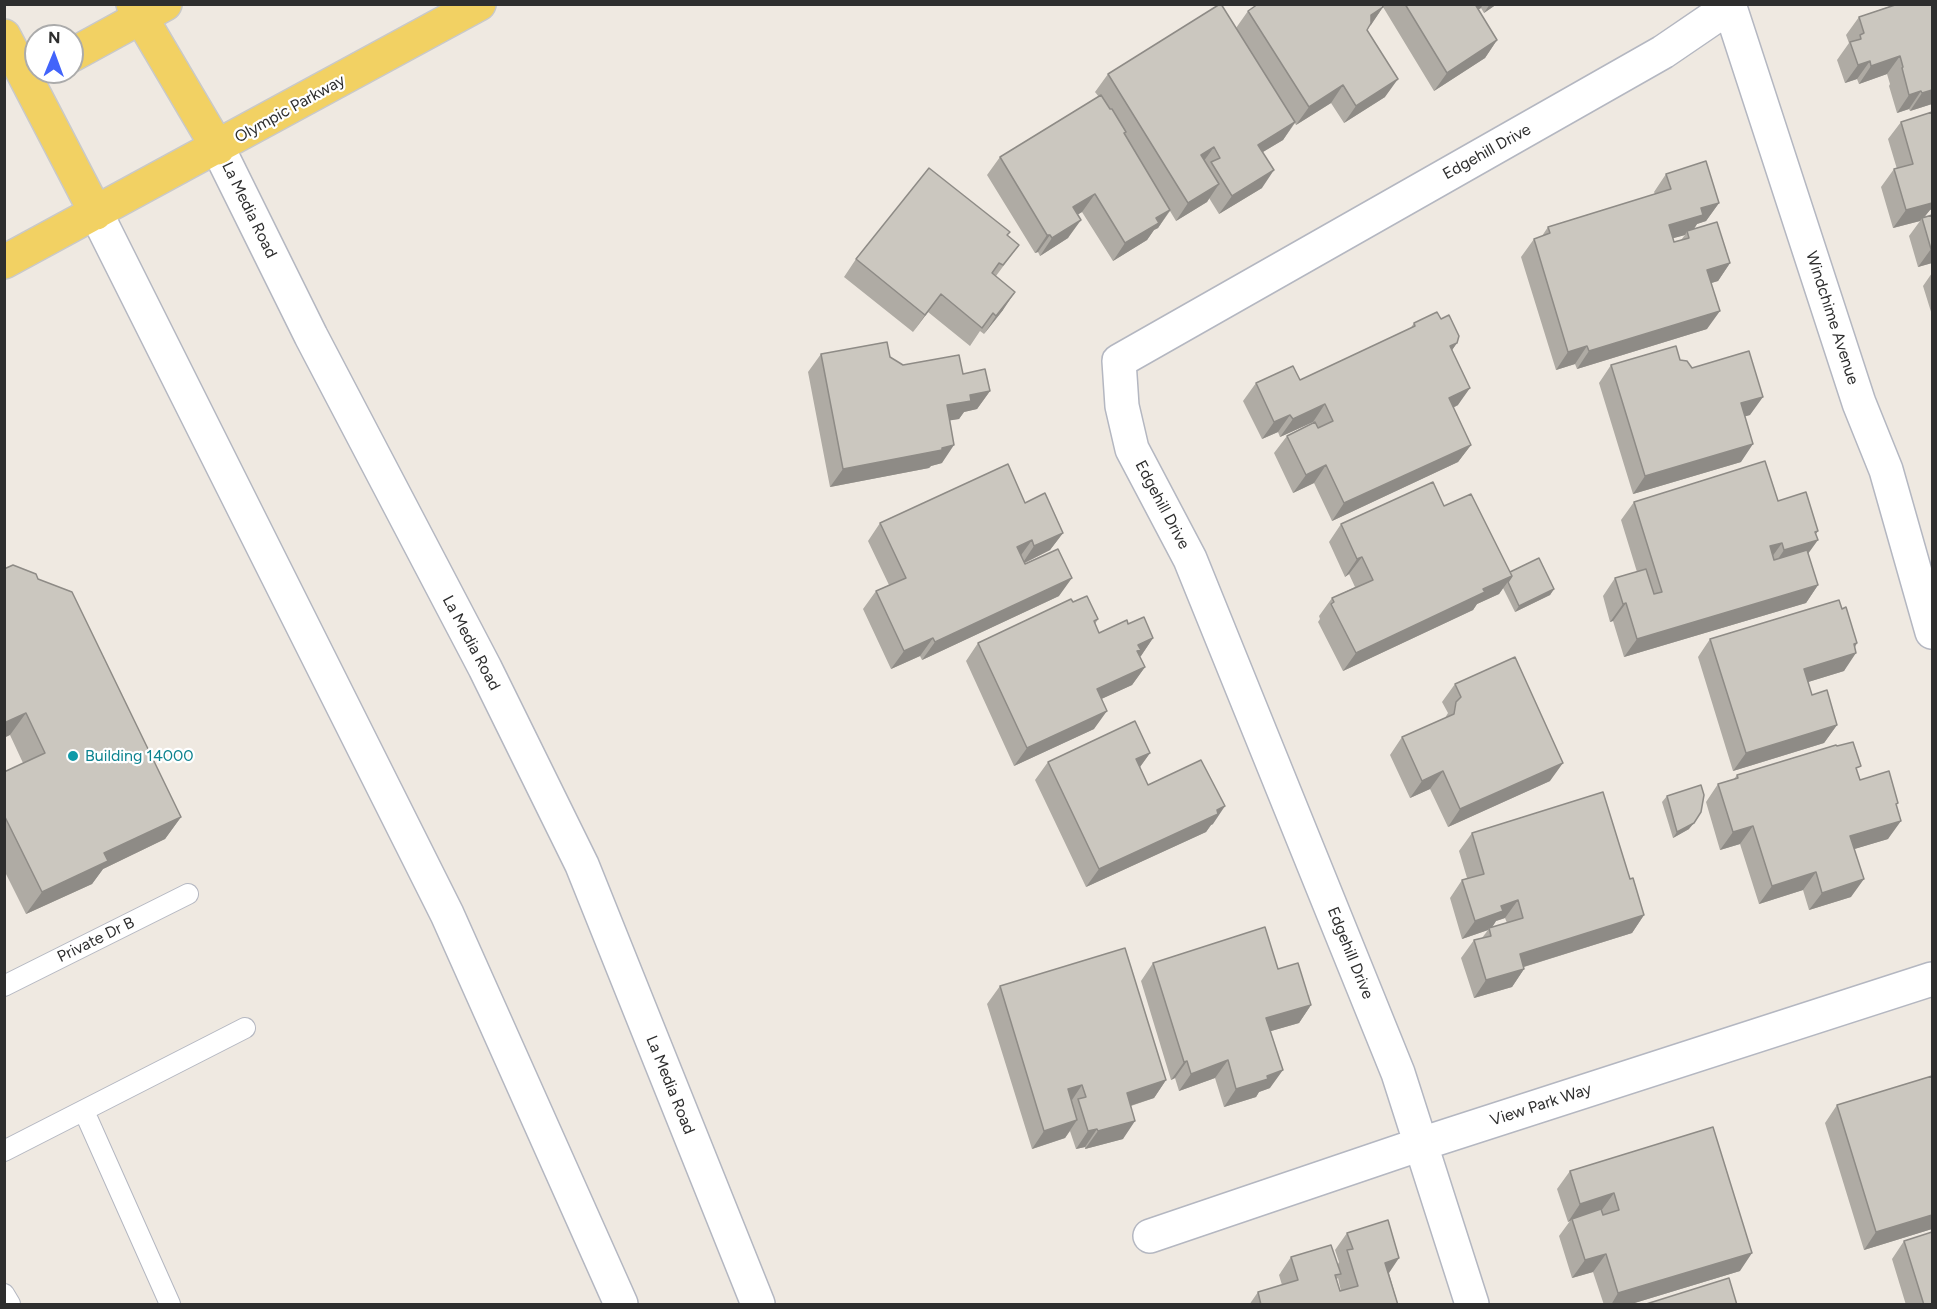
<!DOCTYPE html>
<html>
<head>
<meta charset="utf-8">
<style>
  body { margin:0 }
  #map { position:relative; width:1937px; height:1309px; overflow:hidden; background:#efe9e1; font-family:Figtree,sans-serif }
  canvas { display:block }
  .frame { position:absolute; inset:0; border:6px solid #2e2e2e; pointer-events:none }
  .north { position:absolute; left:24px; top:24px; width:60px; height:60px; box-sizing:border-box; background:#fff; border:2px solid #ababab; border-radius:50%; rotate:1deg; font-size:16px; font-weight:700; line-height:24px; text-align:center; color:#2e2e2e }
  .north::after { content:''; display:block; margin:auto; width:21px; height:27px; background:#4264fb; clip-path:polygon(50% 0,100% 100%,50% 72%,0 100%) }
</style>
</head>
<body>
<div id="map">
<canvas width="1937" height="1309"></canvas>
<div class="frame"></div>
<div class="north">N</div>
</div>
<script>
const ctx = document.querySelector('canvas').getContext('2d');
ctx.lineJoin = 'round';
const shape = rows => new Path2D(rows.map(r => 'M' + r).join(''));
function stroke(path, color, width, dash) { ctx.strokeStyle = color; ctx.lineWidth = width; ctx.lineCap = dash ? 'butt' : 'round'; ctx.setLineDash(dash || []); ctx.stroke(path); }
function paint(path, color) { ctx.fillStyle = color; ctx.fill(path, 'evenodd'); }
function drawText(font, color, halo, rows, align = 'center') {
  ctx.font = font + ' Figtree,sans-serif'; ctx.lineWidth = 4.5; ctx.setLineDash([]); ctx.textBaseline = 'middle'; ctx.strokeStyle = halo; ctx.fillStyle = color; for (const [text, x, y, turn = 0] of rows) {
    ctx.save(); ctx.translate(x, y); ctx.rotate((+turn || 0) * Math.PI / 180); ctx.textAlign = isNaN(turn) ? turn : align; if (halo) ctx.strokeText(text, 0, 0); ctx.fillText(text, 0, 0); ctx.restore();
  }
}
const service = shape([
  [4,986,188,894],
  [84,1111,170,1304],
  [4,1151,245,1028],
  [4,1294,10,1304]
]);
const minor = shape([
  [1729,4,1859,403,1886,470,1932,632],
  [1150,1236,1421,1144,1932,979],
  [1472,1304,1398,1073,1190,559,1132,449,1122,406,1119,361,1663,52,1729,7]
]);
const secondary = shape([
  [218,148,311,336,485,668,582,865,758,1304],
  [96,213,447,914,621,1304]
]);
const primary = shape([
  [133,4,218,148],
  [4,36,96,213],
  [72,55,165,4],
  [4,262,479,4]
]);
const wall = shape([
  [1258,4,1497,4,1484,13,1481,8,1478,10,1497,40,1485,58,1434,91,1383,7,1367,30,1385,97,1344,123,1331,103,1296,125,1295,123,1283,140,1263,152,1262,188,1219,214,1209,198,1207,202,1176,221,1170,211,1158,228,1154,230,1147,240,1113,261,1082,212,1077,215,1068,238,1040,256,1038,252,1035,253,987,175,1000,157,1099,97,1095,92,1108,74,1236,28,1248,11],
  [1896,4,1932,4,1932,104,1910,111,1909,109,1897,113,1889,86,1890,84,1887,74,1859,84,1857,79,1845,83,1837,60,1849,43,1846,35,1859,17],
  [1932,112,1932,209,1930,210,1924,217,1932,215,1932,263,1918,267,1909,236,1920,221,1893,228,1881,187,1894,169,1897,169,1888,139,1901,122],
  [1666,174,1719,203,1706,221,1697,224,1694,229,1730,263,1718,281,1711,283,1707,329,1577,369,1575,364,1556,370,1521,257,1534,239,1542,236,1548,227,1655,194,1654,192],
  [1685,235,1681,240,1674,242,1673,238],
  [1008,236,1019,245,996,276,1003,310,984,334,980,331,970,346,928,312,913,332,844,277,856,259],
  [1932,273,1932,315,1923,286],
  [1441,319,1457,343,1452,350,1458,405,1453,408,1471,445,1458,462,1332,521,1314,483,1293,493,1274,453,1287,436,1314,423,1313,422,1280,437,1278,432,1262,439,1243,401,1256,383,1300,380,1410,329,1414,323],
  [821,354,890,357,903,365,963,374,990,391,977,409,964,412,959,419,949,420,942,463,931,466,929,468,830,487,808,372],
  [1680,360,1692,368,1750,415,1745,416,1741,462,1633,494,1599,383,1611,365],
  [1778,501,1816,534,1808,553,1818,585,1806,603,1624,657,1613,621,1610,622,1603,596,1615,578,1637,572,1621,520,1634,502],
  [1025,503,1063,533,1050,550,1025,563,1059,596,922,660,920,656,891,669,863,609,876,591,889,585,868,541,880,523],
  [1444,506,1510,572,1554,589,1550,595,1515,612,1503,588,1499,594,1477,604,1473,610,1343,671,1318,622,1320,619,1319,616,1332,598,1355,587,1349,574,1345,577,1329,542,1341,524],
  [38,579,181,817,165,839,103,869,92,884,26,914,4,870,4,772,23,763,10,735],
  [1073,602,1098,619,1095,624,1099,633,1128,624,1153,638,1140,657,1145,667,1132,685,1101,699,1094,729,1014,766,966,661,978,643],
  [1842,609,1857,643,1844,671,1808,682,1812,695,1837,725,1824,743,1733,771,1698,657,1710,639],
  [1455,684,1550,781,1448,827,1430,789,1410,798,1390,755,1402,737,1445,718,1448,713,1442,702],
  [1150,753,1140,767,1148,785,1213,824,1211,825,1206,832,1086,887,1035,780,1048,762],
  [1857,772,1860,780,1896,806,1888,839,1854,849,1851,897,1809,910,1803,890,1759,904,1740,844,1720,850,1706,802,1718,784,1734,779,1737,775],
  [1667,796,1689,829,1673,838,1662,802],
  [1472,833,1630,879,1644,915,1632,933,1524,967,1524,969,1512,987,1474,998,1461,958,1474,940,1482,938,1488,930,1462,939,1450,898,1462,880,1467,878,1459,851],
  [1505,918,1507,923,1492,927,1496,921],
  [1153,963,1278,969,1311,1005,1299,1023,1271,1031,1270,1088,1259,1092,1256,1097,1224,1107,1215,1078,1179,1091,1175,1078,1171,1080,1141,981],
  [1000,986,1166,1080,1154,1098,1131,1106,1123,1139,1085,1149,1085,1147,1076,1149,1070,1131,1065,1138,1032,1149,987,1004],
  [1932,1076,1932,1229,1864,1250,1825,1123,1837,1105],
  [1713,1127,1740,1271,1628,1305,1604,1305,1593,1272,1572,1278,1559,1236,1570,1221,1568,1222,1557,1189,1570,1171],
  [1347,1233,1389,1273,1398,1305,1249,1305,1258,1292,1282,1285,1279,1275,1291,1257,1338,1264,1339,1262,1335,1250],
  [1338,1278,1341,1291,1340,1291,1336,1280],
  [1904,1241,1932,1305,1906,1305,1892,1259]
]);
const shadedWall = shape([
  [1471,4,1483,4,1481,8,1460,20],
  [1490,4,1497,4,1484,13],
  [1383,7,1371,25,1358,33,1371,15],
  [1497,40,1485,58,1434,91,1447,73],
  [1900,56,1887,74,1859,84,1871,66],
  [1870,61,1857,79,1845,83,1858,65],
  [1398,79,1385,97,1344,123,1356,106],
  [1343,85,1331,103,1296,125,1309,107],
  [1932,90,1932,104,1910,111,1922,93],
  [1921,91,1909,109,1897,113,1909,95],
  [1295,122,1283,140,1246,162,1258,145],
  [1214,147,1201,165,1201,155],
  [1274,170,1262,188,1219,214,1232,196],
  [1219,184,1207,202,1176,221,1188,203],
  [1095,194,1082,212,1060,225,1073,207],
  [1932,195,1932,209,1930,210,1922,220,1922,218,1920,221,1893,228,1906,210],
  [1719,203,1706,221,1697,224,1691,233,1687,231,1685,235,1656,243,1669,225,1701,208],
  [1170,210,1158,228,1154,230,1147,240,1113,261,1125,243,1156,218],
  [1081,220,1068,238,1040,256,1052,238],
  [1047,235,1050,235,1038,252,1035,253],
  [1931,249,1932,249,1932,263,1918,267],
  [1730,263,1718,281,1695,288,1707,270],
  [1015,292,1003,310,984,334,996,316],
  [941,294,928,312,913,332,925,315],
  [1720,311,1707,329,1577,369,1589,351],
  [1457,343,1445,360,1450,346],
  [1587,346,1575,364,1556,370,1568,352],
  [1470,388,1458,405,1436,416,1449,398],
  [990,391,977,409,964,412,959,419,934,423,947,405,970,395],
  [1763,397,1750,415,1728,421,1741,403],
  [1325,404,1313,422,1280,437,1293,419],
  [1290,415,1278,432,1262,439,1274,422],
  [1753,444,1741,462,1633,494,1645,476],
  [954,445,942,463,931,466,929,468,830,487,843,469],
  [1471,445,1458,462,1332,521,1344,503],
  [1326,465,1314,483,1293,493,1306,475],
  [1818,531,1810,542,1818,540,1805,558,1772,568,1784,550],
  [1063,533,1050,550,1022,564,1034,546],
  [1032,540,1019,558,1017,547],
  [1782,543,1769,561,1770,546],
  [1362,557,1349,574,1345,577,1357,559],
  [1512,576,1499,594,1477,604,1473,610,1343,671,1356,653,1483,589],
  [1072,578,1059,596,922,660,935,642],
  [1818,585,1806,603,1624,657,1637,639],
  [1554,589,1550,595,1515,612,1519,606],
  [1626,603,1613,621,1610,622,1623,604],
  [933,638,920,656,891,669,904,651],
  [1153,638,1141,656,1134,659,1138,645],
  [1857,643,1849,655,1856,653,1844,671,1792,687,1804,669,1854,644],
  [1145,667,1132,685,1084,707,1097,689],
  [1107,711,1094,729,1014,766,1027,748],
  [26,713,10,735,4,738,4,723],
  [1837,725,1824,743,1733,771,1746,753],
  [1150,753,1137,771,1136,759],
  [1563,763,1550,781,1448,827,1460,809],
  [1443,771,1430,789,1410,798,1422,781],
  [1225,806,1213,824,1211,825,1206,832,1086,887,1099,869],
  [181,817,165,839,103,869,92,884,26,914,42,892,104,853],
  [1901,821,1888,839,1838,854,1850,836],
  [1694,823,1689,829,1673,838,1677,832],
  [1753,826,1740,844,1720,850,1733,832],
  [1816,872,1803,890,1759,904,1772,886],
  [1864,879,1851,897,1809,910,1822,893],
  [1518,900,1505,918,1496,921,1491,929,1489,928,1488,930,1462,939,1475,921,1501,906],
  [1644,915,1632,933,1507,972,1520,954],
  [1524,969,1512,987,1474,998,1486,980],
  [1311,1005,1299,1023,1254,1036,1266,1018],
  [1228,1060,1215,1078,1179,1091,1191,1074],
  [1187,1061,1175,1078,1171,1080,1184,1062],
  [1283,1070,1270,1088,1259,1092,1256,1097,1224,1107,1236,1089,1267,1076],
  [1166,1080,1154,1098,1114,1111,1127,1093],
  [1082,1085,1070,1103,1068,1089],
  [1077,1120,1065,1138,1032,1149,1044,1131],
  [1135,1121,1123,1139,1085,1149,1098,1131],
  [1097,1129,1085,1147,1076,1149,1088,1131],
  [1614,1193,1601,1211,1572,1219,1570,1221,1568,1222,1580,1204],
  [1932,1215,1932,1229,1864,1250,1876,1232],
  [1752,1253,1740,1271,1628,1305,1611,1305,1618,1293],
  [1606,1254,1593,1272,1572,1278,1585,1260],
  [1399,1258,1387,1276,1385,1263]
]);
const building = shape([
  [1220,4,1221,4,1295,122,1258,145,1274,170,1232,196,1211,162,1220,158,1214,147,1201,155,1219,184,1188,203,1108,74,1220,4],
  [1258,4,1382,4,1383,7,1371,15,1371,23,1367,30,1398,79,1356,106,1343,85,1309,107,1248,11,1258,4],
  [1405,4,1475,4,1497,40,1447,73,1405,4],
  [1898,4,1932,4,1932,90,1922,93,1921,91,1909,95,1902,68,1903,67,1900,56,1871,66,1870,61,1858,65,1850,42,1861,39,1860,35,1864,33,1859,17,1898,4],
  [1101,95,1110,109,1112,109,1126,132,1124,133,1170,210,1156,218,1159,223,1125,243,1095,194,1073,207,1081,220,1052,238,1050,235,1047,235,1000,157,1101,95],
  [1932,112,1932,203,1906,210,1894,169,1913,164,1901,122,1932,112],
  [1706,161,1719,203,1701,208,1703,215,1669,225,1674,242,1689,238,1687,231,1717,222,1730,263,1707,270,1720,311,1589,351,1587,346,1568,352,1534,239,1550,233,1548,227,1671,189,1666,174,1706,161],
  [929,168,1010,232,1007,235,1019,245,1003,265,999,263,992,273,1015,292,996,316,993,313,982,328,941,294,925,315,856,259,929,168],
  [1932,215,1932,249,1931,249,1922,218,1932,215],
  [1437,312,1441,319,1449,315,1459,336,1457,343,1450,346,1470,388,1449,398,1471,445,1344,503,1326,465,1306,475,1287,436,1315,422,1318,428,1333,421,1325,404,1293,419,1290,415,1274,422,1256,383,1293,366,1300,380,1415,326,1414,323,1437,312],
  [887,342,890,357,903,365,959,355,963,374,985,369,990,391,970,395,971,401,947,405,954,445,942,448,942,450,843,469,821,354,887,342],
  [1676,346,1680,360,1687,361,1692,368,1749,351,1763,397,1741,403,1753,444,1645,476,1611,365,1676,346],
  [1765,461,1778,501,1806,492,1818,531,1815,532,1818,540,1784,550,1782,543,1770,546,1774,560,1807,550,1818,585,1637,639,1626,603,1623,604,1615,578,1646,569,1654,594,1662,592,1634,502,1765,461],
  [1008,464,1025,503,1045,493,1063,533,1034,546,1032,540,1017,547,1025,564,1058,549,1072,578,935,642,933,638,904,651,876,591,906,578,880,523,1008,464],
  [1433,482,1444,506,1471,494,1512,576,1483,589,1485,592,1356,653,1331,604,1334,602,1332,598,1373,580,1362,557,1357,559,1341,524,1433,482],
  [1539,558,1554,589,1519,606,1508,582,1512,576,1510,572,1539,558],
  [13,565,36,574,38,579,72,592,181,817,104,853,108,861,42,892,4,815,4,772,45,753,26,713,4,723,4,569,13,565],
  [1087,596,1098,619,1094,621,1099,633,1127,620,1128,624,1144,617,1153,638,1138,645,1141,650,1137,651,1145,667,1097,689,1107,711,1027,748,978,643,1071,599,1073,602,1087,596],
  [1839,600,1842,609,1846,607,1857,643,1854,644,1856,653,1804,669,1812,695,1827,690,1837,725,1746,753,1710,639,1839,600],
  [1515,657,1563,763,1460,809,1443,771,1422,781,1402,737,1454,714,1456,702,1461,697,1455,684,1515,657],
  [1135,721,1150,753,1136,759,1148,785,1201,760,1225,806,1217,810,1218,814,1099,869,1048,762,1135,721],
  [1853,742,1861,766,1856,768,1860,780,1889,771,1898,803,1896,804,1901,821,1850,836,1864,879,1822,893,1816,872,1772,886,1753,826,1733,832,1718,784,1738,778,1737,775,1836,745,1837,746,1853,742],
  [1701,785,1704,795,1701,812,1694,823,1677,832,1667,796,1701,785],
  [1603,792,1630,879,1633,878,1644,915,1520,954,1524,969,1486,980,1474,940,1491,936,1489,928,1523,918,1518,900,1501,906,1503,911,1475,921,1462,880,1484,874,1472,833,1603,792],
  [1265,927,1278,969,1298,963,1311,1005,1266,1018,1283,1070,1267,1076,1268,1079,1236,1089,1228,1060,1191,1074,1187,1061,1184,1062,1153,963,1265,927],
  [1125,948,1166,1080,1127,1093,1135,1121,1098,1131,1097,1129,1088,1131,1078,1099,1086,1097,1082,1085,1068,1089,1077,1120,1044,1131,1000,986,1125,948],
  [1932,1076,1932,1215,1876,1232,1837,1105,1932,1076],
  [1713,1127,1752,1253,1618,1293,1606,1254,1585,1260,1572,1219,1601,1209,1603,1215,1619,1210,1614,1193,1580,1204,1570,1171,1713,1127],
  [1388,1220,1399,1258,1385,1263,1398,1305,1261,1305,1258,1292,1298,1280,1291,1257,1331,1245,1341,1274,1335,1275,1340,1291,1358,1286,1347,1250,1353,1249,1347,1233,1388,1220],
  [1932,1232,1932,1305,1924,1305,1904,1241,1932,1232],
  [1729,1278,1737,1305,1643,1305,1729,1278]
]);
const markers = [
  [73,756,6,"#0f9aa8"]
];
const streetNames = [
  ["Olympic Parkway",290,109,-29],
  ["Edgehill Drive",1487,152,-29],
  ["La Media Road",249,210,64],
  ["Windchime Avenue",1832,318,72],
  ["Edgehill Drive",1162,505,62],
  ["La Media Road",471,643,62],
  ["Private Dr B",96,940,-26],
  ["Edgehill Drive",1350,953,68],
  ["La Media Road",670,1085,68],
  ["View Park Way",1541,1105,-18]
];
const cultureNames = [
  ["Building 14000",85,756]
];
stroke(service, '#b4b7c1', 22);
stroke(minor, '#b4b7c1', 36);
stroke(secondary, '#b4b7c1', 36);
stroke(primary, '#c9c9c9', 36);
stroke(service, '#fff', 20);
stroke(minor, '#fff', 33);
stroke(secondary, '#fff', 33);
stroke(primary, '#f2d163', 33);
paint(wall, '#afaba4');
paint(shadedWall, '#8e8b86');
paint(building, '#cbc7bf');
stroke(building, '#8e8b86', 1.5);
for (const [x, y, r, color] of markers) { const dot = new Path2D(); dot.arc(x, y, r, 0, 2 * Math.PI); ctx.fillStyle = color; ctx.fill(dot); stroke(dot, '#fff', 2); }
drawText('16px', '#2e2e2e', '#fff', streetNames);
drawText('16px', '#0d838f', '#fff', cultureNames, 'left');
</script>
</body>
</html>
